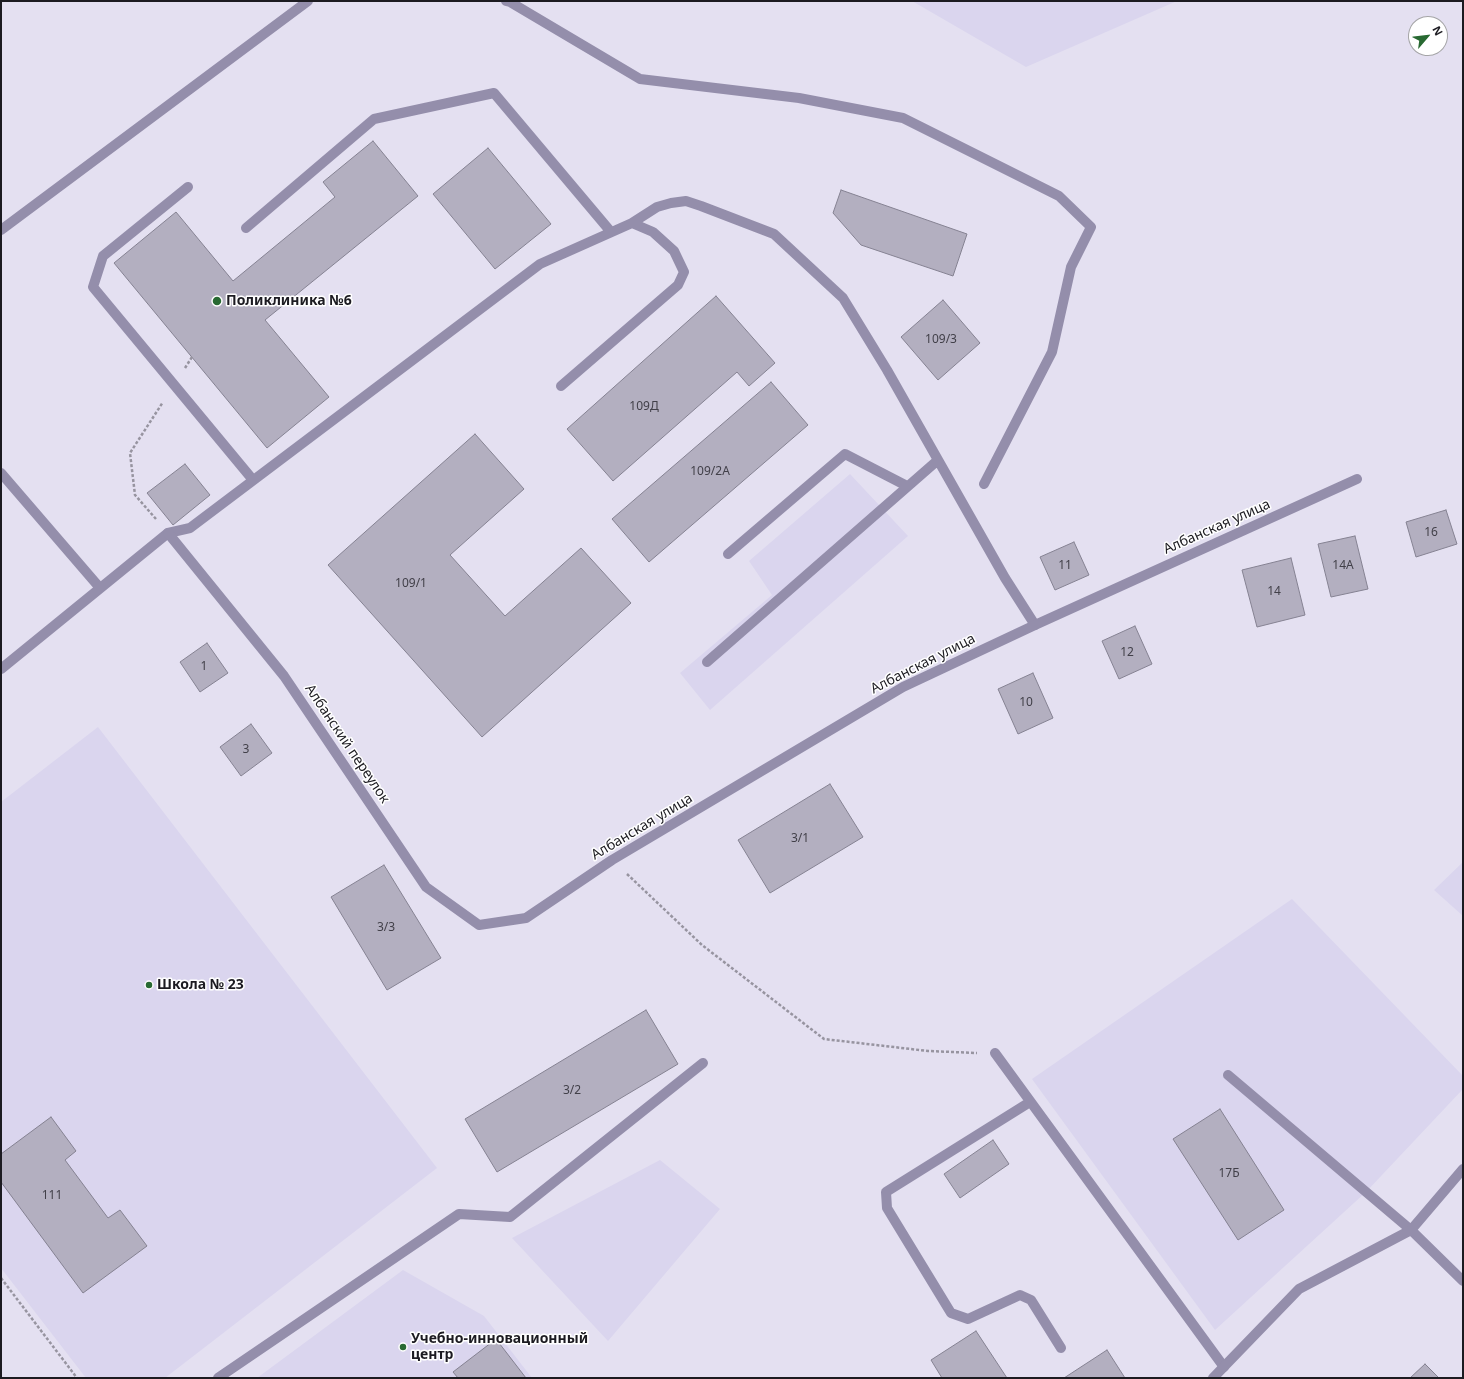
<!DOCTYPE html>
<html>
<head>
<meta charset="utf-8">
<style>
  body { margin:0 }
  #map { position:relative; width:1464px; height:1379px; overflow:hidden; background:#e4e0f1; font-family:"Noto Sans",sans-serif }
  canvas { display:block }
  .frame { position:absolute; inset:0; border:2px solid #1c1b21; pointer-events:none }
  .north { position:absolute; left:1408px; top:16px; width:40px; height:40px; box-sizing:border-box; background:#fff; border:1px solid #a4a4a6; border-radius:50%; rotate:62deg; font-size:11px; font-weight:700; line-height:16px; text-align:center; color:#1c1b21 }
  .north::after { content:''; display:block; margin:auto; width:14px; height:18px; background:#286932; clip-path:polygon(50% 0,100% 100%,50% 72%,0 100%) }
</style>
</head>
<body>
<div id="map">
<canvas width="1464" height="1379"></canvas>
<div class="frame"></div>
<div class="north">N</div>
</div>
<script>
const ctx = document.querySelector('canvas').getContext('2d');
ctx.lineJoin = 'round';
function paint(path, color) { ctx.fillStyle = color; ctx.fill(path, 'evenodd'); }
const shape = rows => new Path2D(rows.map(r => 'M' + r).join(''));
function stroke(path, color, width, dash) { ctx.strokeStyle = color; ctx.lineWidth = width; ctx.lineCap = dash ? 'butt' : 'round'; ctx.setLineDash(dash || []); ctx.stroke(path); }
function drawText(font, color, halo, rows, align = 'center') {
  ctx.font = font + ' "Noto Sans",sans-serif'; ctx.lineWidth = 3; ctx.setLineDash([]); ctx.textBaseline = 'middle'; ctx.strokeStyle = halo; ctx.fillStyle = color; for (const [text, x, y, turn = 0] of rows) {
    ctx.save(); ctx.translate(x, y); ctx.rotate((+turn || 0) * Math.PI / 180); ctx.textAlign = isNaN(turn) ? turn : align; if (halo) ctx.strokeText(text, 0, 0); ctx.fillText(text, 0, 0); ctx.restore();
  }
}
const built = shape([
  [912,1,1177,1,1026,67],
  [850,474,908,536,710,710,680,673,772,595,749,561],
  [98,727,437,1168,165,1378,86,1378,1,1268,1,802],
  [1463,862,1463,916,1434,890],
  [1292,899,1463,1076,1463,1089,1366,1192,1215,1330,1032,1079],
  [660,1160,720,1209,608,1341,512,1238],
  [403,1270,484,1316,532,1378,257,1378]
]);
const building = shape([
  [373,141,418,196,265,320,329,397,267,448,114,263,176,212,233,281,335,197,323,182,373,141],
  [488,148,551,224,495,269,433,194,488,148],
  [841,190,967,234,953,276,861,245,833,213,841,190],
  [716,296,775,363,749,386,737,372,613,481,567,429,716,296],
  [943,300,980,343,938,380,901,337,943,300],
  [771,382,808,425,649,562,612,519,771,382],
  [475,434,524,489,450,555,505,616,581,548,631,603,482,737,328,565,475,434],
  [185,464,210,495,173,525,147,493,185,464],
  [1446,510,1457,544,1416,557,1406,522,1446,510],
  [1355,536,1368,589,1331,597,1318,544,1355,536],
  [1074,542,1089,575,1055,590,1040,557,1074,542],
  [1291,558,1305,615,1257,627,1242,570,1291,558],
  [1135,626,1152,664,1119,679,1102,641,1135,626],
  [207,643,228,673,200,692,180,662,207,643],
  [1033,673,1053,718,1018,734,998,689,1033,673],
  [251,724,272,753,241,776,220,747,251,724],
  [830,784,863,837,770,893,738,840,830,784],
  [384,865,441,958,387,990,331,897,384,865],
  [646,1010,678,1064,497,1172,465,1119,646,1010],
  [1220,1109,1284,1210,1238,1240,1173,1139,1220,1109],
  [51,1117,76,1151,65,1160,108,1218,120,1210,147,1246,83,1293,1,1182,1,1154,51,1117],
  [993,1140,1009,1164,960,1198,944,1174,993,1140],
  [976,1331,1007,1378,942,1378,931,1360,976,1331],
  [496,1339,526,1378,458,1378,453,1372,496,1339],
  [1107,1350,1125,1378,1064,1378,1107,1350],
  [1425,1364,1439,1378,1410,1378,1425,1364]
]);
const path = shape([
  [185,368,192,357],
  [156,519,135,495,130,453,163,402],
  [627,874,702,945,824,1039,928,1051,977,1053],
  [1,1278,77,1378]
]);
const service = shape([
  [506,1,510,2,640,79,799,98,903,118,1059,196,1091,227,1071,267,1052,352,984,484],
  [188,187,103,256,93,287,253,480],
  [632,223,657,207,671,203,686,201,701,206,774,234,843,298,887,370,1005,578,1035,625],
  [246,228,374,119,494,93,611,232],
  [1,230,308,1],
  [1,473,100,588],
  [728,554,845,454,907,486],
  [707,662,938,460],
  [1,669,168,533,190,528,540,264,632,223,653,232,674,251,684,272,678,285,561,386],
  [995,1053,1224,1367],
  [1228,1075,1411,1230],
  [1030,1102,886,1192,887,1208,951,1313,968,1319,1020,1295,1031,1300,1061,1348],
  [218,1378,459,1214,510,1217,703,1063]
]);
const minor = shape([
  [168,533,284,676,426,887,479,925,526,918,612,860,903,687,1035,625,1357,479],
  [1411,1230,1463,1281],
  [1213,1378,1299,1289,1411,1230,1463,1169]
]);
const markers = [
  [217,301,5,"#286932"],
  [149,985,4,"#286932"],
  [403,1347,4,"#286932"]
];
const numberNames = [
  ["109/3",941,340],
  ["109Д",644,407],
  ["109/2А",710,472],
  ["16",1431,533],
  ["11",1065,566],
  ["14А",1343,566],
  ["109/1",411,584],
  ["14",1274,592],
  ["12",1127,653],
  ["1",204,667],
  ["10",1026,703],
  ["3",246,750],
  ["3/1",800,839],
  ["3/3",386,928],
  ["3/2",572,1091],
  ["17Б",1229,1174],
  ["111",52,1196]
];
const poiNames = [
  ["Поликлиника №6",226,301],
  ["Школа № 23",157,985],
  ["Учебно-инновационный",411,1339],
  ["центр",411,1355]
];
const streetNames = [
  ["Албанская улица",1217,527,-24],
  ["Албанская улица",923,664,-27],
  ["Албанский переулок",347,744,56],
  ["Албанская улица",642,827,-31]
];
paint(built, '#dad5ee');
paint(building, '#b3afc0');
stroke(building, '#858292', 1);
stroke(path, '#9794a0', 2.5, [3, 2]);
stroke(service, '#948eab', 10);
stroke(minor, '#948eab', 10);
for (const [x, y, r, color] of markers) { const dot = new Path2D(); dot.arc(x, y, r, 0, 2 * Math.PI); ctx.fillStyle = color; ctx.fill(dot); stroke(dot, '#fff', 1.5); }
drawText('12px', '#424049', null, numberNames);
drawText('bold 14px', '#1c1b21', '#fff', poiNames, 'left');
drawText('14px', '#1c1b21', '#fff', streetNames);
</script>
</body>
</html>
